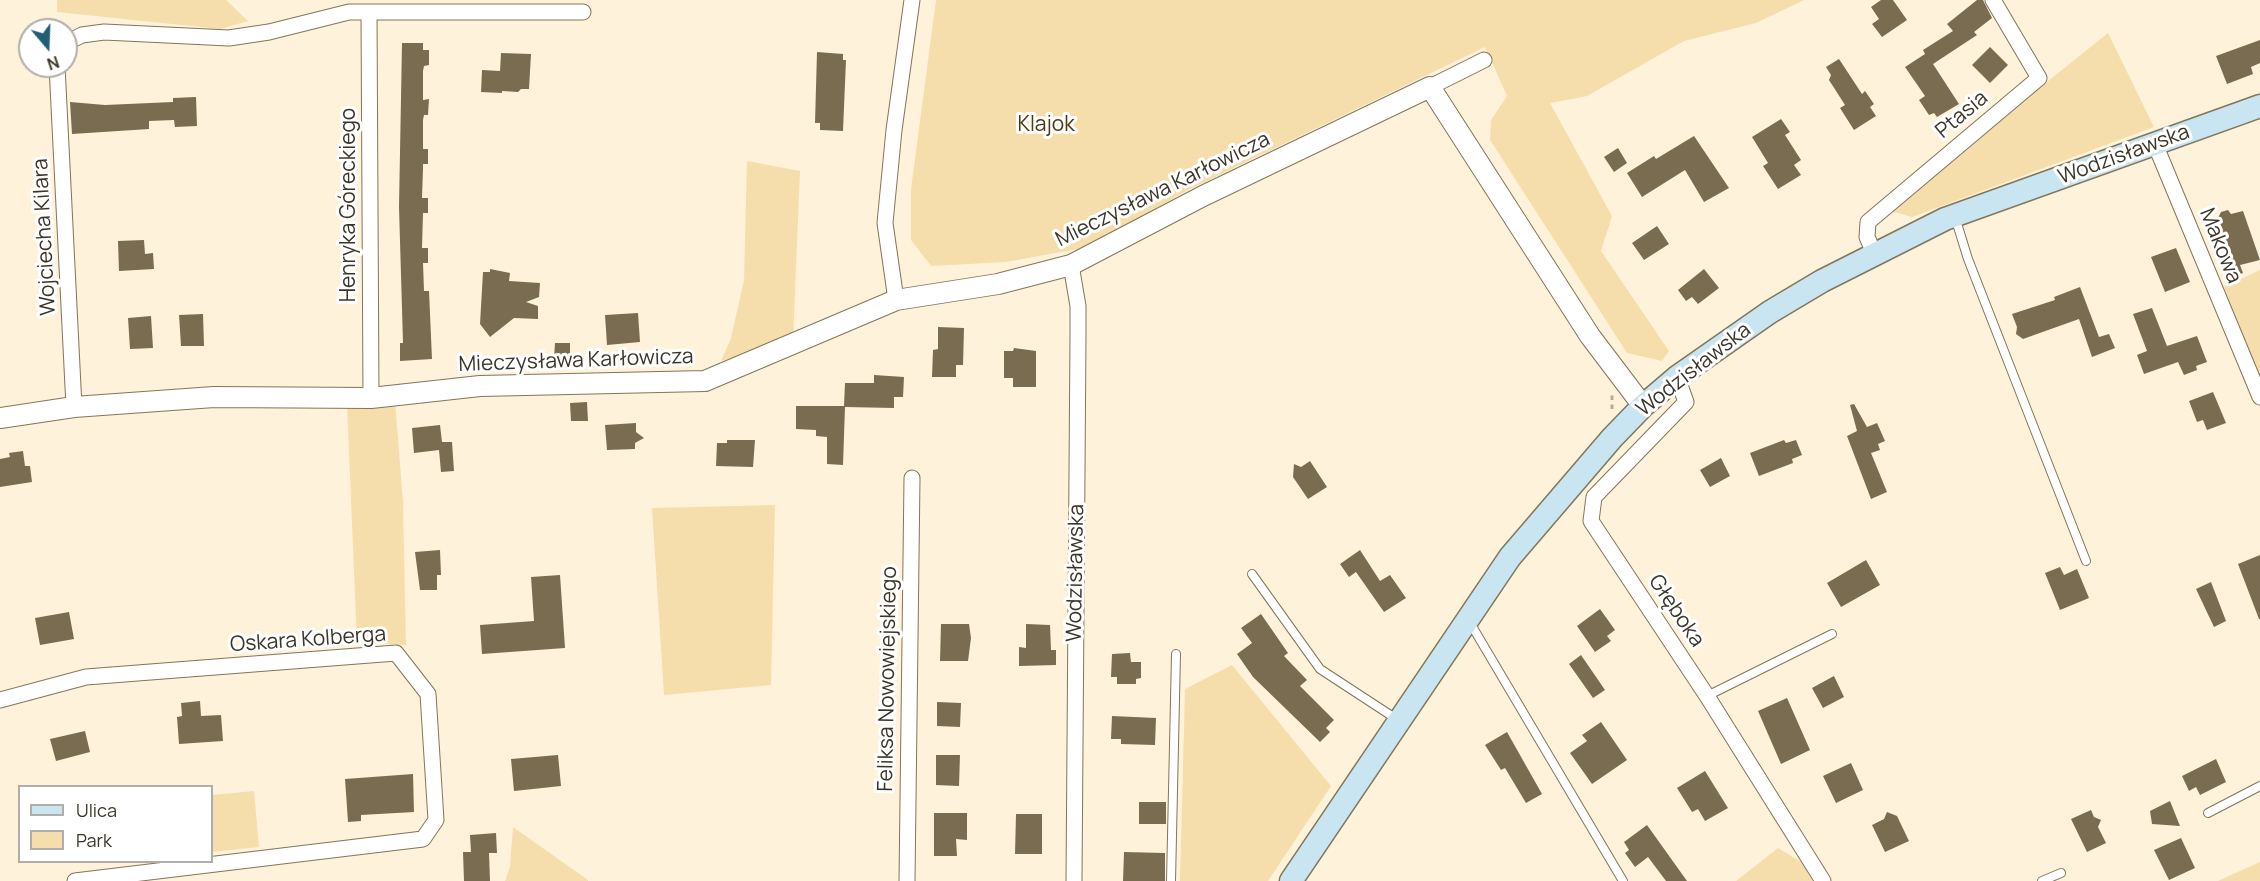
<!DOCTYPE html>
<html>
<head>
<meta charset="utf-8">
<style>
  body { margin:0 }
  #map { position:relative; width:2260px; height:881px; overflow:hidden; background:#fef2da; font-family:Manrope,sans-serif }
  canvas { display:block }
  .legend { position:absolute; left:18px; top:785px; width:195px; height:78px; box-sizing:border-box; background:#fff; border:2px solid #b1aea9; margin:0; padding:8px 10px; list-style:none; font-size:18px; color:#3b3529 }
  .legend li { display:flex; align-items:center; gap:12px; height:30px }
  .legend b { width:30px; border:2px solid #b1aea9 }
  .north { position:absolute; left:18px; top:18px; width:60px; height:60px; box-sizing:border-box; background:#fff; border:2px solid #b1aea9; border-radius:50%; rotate:161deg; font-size:16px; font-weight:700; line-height:24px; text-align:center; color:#3b3529 }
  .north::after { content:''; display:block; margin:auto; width:21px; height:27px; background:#225d76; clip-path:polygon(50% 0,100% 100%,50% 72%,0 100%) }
</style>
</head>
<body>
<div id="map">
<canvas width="2260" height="881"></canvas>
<ul class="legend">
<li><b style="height:8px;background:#c9e5f1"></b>Ulica</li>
<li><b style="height:16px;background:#f5deac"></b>Park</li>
</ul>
<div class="north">N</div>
</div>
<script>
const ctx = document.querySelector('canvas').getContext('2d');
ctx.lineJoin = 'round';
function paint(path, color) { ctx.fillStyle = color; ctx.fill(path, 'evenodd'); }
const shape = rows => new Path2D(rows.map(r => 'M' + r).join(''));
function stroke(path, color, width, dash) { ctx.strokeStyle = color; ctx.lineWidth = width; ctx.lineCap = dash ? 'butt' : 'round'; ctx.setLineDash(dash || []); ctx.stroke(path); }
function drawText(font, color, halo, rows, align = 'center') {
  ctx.font = font + ' Manrope,sans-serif'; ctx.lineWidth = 6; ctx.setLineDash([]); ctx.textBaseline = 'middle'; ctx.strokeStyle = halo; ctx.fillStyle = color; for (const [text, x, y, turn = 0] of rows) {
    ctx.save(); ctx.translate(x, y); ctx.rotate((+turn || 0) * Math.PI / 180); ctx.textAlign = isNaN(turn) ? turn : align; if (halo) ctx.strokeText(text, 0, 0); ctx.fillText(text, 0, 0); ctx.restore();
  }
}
const green = shape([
  [57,0,226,0,248,21,220,29,57,12],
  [936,0,1804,0,1756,23,1684,41,1587,96,1550,103,1612,216,1601,251,1669,351,1662,361,1627,353,1490,140,1491,120,1507,96,1485,47,1186,191,1117,231,1078,249,1006,262,931,266,911,240,911,189],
  [2108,33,2154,127,1912,217,1887,210],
  [747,161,800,171,793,340,721,361,731,338,744,280],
  [2260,270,2260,380,2224,287],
  [395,401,403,502,406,645,357,642,347,405],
  [775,505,771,685,664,695,652,508],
  [1232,665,1331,786,1268,881,1180,881,1185,689],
  [254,791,259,847,212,852,212,795],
  [513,827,588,880,588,881,505,881,510,867],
  [1778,848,1803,863,1812,881,1736,881],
  [2260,862,2260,881,2218,881]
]);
const building = shape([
  [1881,0,1893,0,1907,20,1882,37,1872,24,1879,19,1871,7],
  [1977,0,1983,0,1992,18,1974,32,1977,35,1933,64,1959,104,1937,117,1934,113,1929,115,1919,100,1925,96,1905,67,1925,54,1923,50,1953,31,1947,24],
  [2260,40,2260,63,2251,67,2253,74,2227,84,2216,56],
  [402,43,423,43,423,50,429,50,429,65,424,66,423,71,423,100,429,99,428,115,424,115,423,120,423,149,428,149,428,164,423,164,423,169,422,198,428,198,428,213,423,213,422,248,428,248,428,263,423,263,424,291,429,291,432,359,400,361,400,343,403,343,399,207],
  [1990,47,2008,65,1990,83,1972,65],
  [817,52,843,54,843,60,846,60,843,131,820,130,820,123,815,123],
  [501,53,531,54,529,89,521,89,518,92,502,91,502,93,481,92,482,70,500,71],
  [1839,59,1862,94,1865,91,1874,104,1870,107,1876,116,1854,130,1840,108,1845,105,1829,80,1831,75,1826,67],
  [196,97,197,126,175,127,174,120,149,121,149,129,72,134,70,102,105,105,173,102,173,98],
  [1781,119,1790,132,1785,135,1801,160,1794,165,1801,175,1778,189,1763,166,1768,163,1752,137],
  [1694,136,1729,188,1704,202,1685,170,1642,197,1627,173,1654,156,1656,159],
  [1618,148,1627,163,1614,172,1604,157],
  [2228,210,2231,214,2243,211,2260,260,2240,265,2243,273,2228,279,2221,261,2228,258,2218,230,2222,228,2218,218,2221,212],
  [1657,226,1669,244,1644,260,1632,243],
  [144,240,145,254,153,253,154,269,119,271,118,241],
  [2176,248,2190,282,2165,292,2151,257],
  [490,269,510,273,509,281,540,283,539,297,526,302,538,306,538,319,514,318,490,337,480,324,483,272,490,272],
  [1704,269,1719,288,1698,304,1692,297,1686,301,1678,290],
  [2080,287,2099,337,2109,334,2115,348,2092,357,2079,319,2023,339,2016,334,2017,327,2012,314,2055,300,2054,297],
  [2152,308,2167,346,2197,336,2207,362,2196,366,2197,370,2184,375,2178,362,2144,374,2137,355,2147,351,2133,314],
  [638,313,640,342,607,345,605,315],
  [203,314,204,346,181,346,179,315],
  [151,316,153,348,130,349,128,318],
  [938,327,964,328,963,365,956,365,956,377,932,377,933,350,938,349],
  [555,343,570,343,570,359,554,359],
  [1014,348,1036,351,1036,387,1013,387,1013,378,1004,378,1004,351,1013,351],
  [874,375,904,377,903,397,894,397,894,408,845,407,843,465,827,464,827,437,816,436,816,430,796,429,796,406,844,406,845,383,874,383],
  [2213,392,2226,423,2207,430,2203,420,2197,422,2189,401],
  [587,402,588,421,571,421,570,403],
  [1854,404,1867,427,1877,423,1885,441,1878,444,1880,450,1871,453,1887,492,1871,499,1847,436,1857,431,1850,405],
  [636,423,636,432,644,438,635,443,635,449,607,450,605,425],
  [440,425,442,442,452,442,454,471,441,472,439,450,414,453,412,428],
  [727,440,755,440,753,467,716,466,717,443,727,443],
  [1784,440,1786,443,1796,440,1802,455,1792,459,1793,463,1759,476,1750,453],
  [23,451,25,466,30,466,32,482,0,487,0,459,10,457,9,453],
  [1721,458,1730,476,1710,487,1700,470],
  [1310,461,1327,487,1308,499,1293,477,1294,464,1301,467],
  [440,550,441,575,437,575,437,590,420,590,415,552],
  [1360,550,1380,581,1390,575,1406,598,1384,612,1356,572,1349,577,1340,564],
  [2260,555,2260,619,2259,619,2238,564],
  [1866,560,1880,585,1841,607,1827,583],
  [2060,567,2064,575,2077,569,2089,598,2060,610,2045,573],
  [560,575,565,648,482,654,480,625,534,621,531,577],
  [2211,582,2226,621,2214,627,2196,589],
  [1600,609,1615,630,1607,636,1611,641,1595,652,1577,626],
  [69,612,74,639,40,645,35,618],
  [1261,614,1288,653,1284,656,1307,680,1300,686,1334,720,1326,728,1330,732,1320,742,1253,677,1237,654,1252,643,1241,628],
  [941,624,969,624,971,638,968,661,940,661],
  [1026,624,1050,625,1051,650,1056,650,1056,665,1019,666,1019,647,1026,648],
  [1130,653,1131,662,1141,662,1141,678,1136,679,1136,684,1117,684,1117,677,1111,677,1112,654],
  [1581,655,1605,690,1593,698,1569,664],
  [1834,676,1844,697,1823,708,1812,688],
  [1787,698,1810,750,1781,764,1758,711],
  [200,701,201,716,221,715,223,741,179,744,177,717,182,716,181,703],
  [937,702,961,703,960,727,937,726],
  [1112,716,1156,718,1155,745,1121,744,1121,739,1111,739],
  [1601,722,1627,760,1592,784,1570,753,1587,741,1582,735],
  [85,731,90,752,56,761,50,739],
  [1507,732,1542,794,1526,803,1505,768,1501,770,1485,745],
  [558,755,561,786,514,791,511,759],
  [936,755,960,755,959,786,936,785],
  [2216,759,2226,782,2200,795,2196,787,2189,791,2182,776],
  [1851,763,1863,790,1836,803,1823,776],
  [1705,771,1728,808,1705,821,1698,809,1692,812,1677,788],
  [413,774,414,812,361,815,361,821,348,822,345,779],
  [2170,801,2180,826,2152,824,2150,811],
  [1139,802,1166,802,1166,824,1139,824],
  [2091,810,2094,817,2101,820,2098,827,2106,843,2087,852,2071,819],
  [1887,812,1897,816,1909,841,1885,852,1872,825,1884,819],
  [934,813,967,813,967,840,956,839,957,856,934,856],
  [1016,814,1042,814,1042,854,1015,854],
  [1647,825,1687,881,1666,881,1648,857,1635,867,1625,853,1629,850,1624,842],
  [496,833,497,853,489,853,490,881,464,881,463,852,471,852,470,835],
  [2181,838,2195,868,2169,880,2154,850],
  [1124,852,1165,853,1165,881,1123,881]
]);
const path = shape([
  [1612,409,1612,394]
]);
const service = shape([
  [1955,217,1968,259,2086,561],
  [1252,574,1320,669,1398,720],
  [1469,621,1623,881],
  [1707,696,1832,634],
  [2208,813,2260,786],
  [1171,881,1176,654],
  [2042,881,2061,873]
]);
const minor = shape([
  [369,12,371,398],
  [66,43,82,35,104,32,229,38,269,32,349,12,583,12],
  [57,66,74,407],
  [1430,87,1484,60],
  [2155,144,2260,397],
  [1874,253,1867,237,1868,222,2039,78,1993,0],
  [1071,265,1078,306,1078,335,1074,881],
  [896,300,885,223,894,130,912,0],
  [1677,377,1686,402,1594,497,1591,521,1707,696,1823,881],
  [0,700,86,677,396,653,428,694,436,820,423,839,75,881],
  [907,881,912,478]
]);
const tertiary = shape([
  [0,418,74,407,214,397,371,398,480,386,705,381,896,300,998,284,1071,265,1203,196,1430,87,1590,336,1643,406]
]);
const secondary = shape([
  [1291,881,1510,557,1612,438,1643,406,1677,377,1770,312,1822,281,1945,219,2260,106]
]);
const streetNames = [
  ["Ptasia",1962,115,-40],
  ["Wodzisławska",2124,155,-20],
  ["Mieczysława Karłowicza",1163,190,-26],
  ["Henryka Góreckiego",349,205,-90],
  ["Wojciecha Kilara",45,237,-93],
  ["Makowa",2220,246,68],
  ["Mieczysława Karłowicza",576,361,-2],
  ["Wodzisławska",1694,370,-38],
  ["Wodzisławska",1076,573,-89],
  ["Głęboka",1676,611,56],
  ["Oskara Kolberga",308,640,-4],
  ["Feliksa Nowowiejskiego",888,679,-89]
];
const parkNames = [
  ["Klajok",1046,125]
];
paint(green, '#f5deac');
paint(building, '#796c51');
stroke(service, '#82755a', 10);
stroke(minor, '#82755a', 17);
stroke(tertiary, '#82755a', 22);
stroke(secondary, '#82755a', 25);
stroke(path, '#b5ab97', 3, [4.5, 4.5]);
stroke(service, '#fff', 8);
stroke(minor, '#fff', 15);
stroke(tertiary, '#fff', 20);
stroke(secondary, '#c9e5f1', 22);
drawText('21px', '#3b3529', '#fff', streetNames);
drawText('21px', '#4b3a11', '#fff', parkNames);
</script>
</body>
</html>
